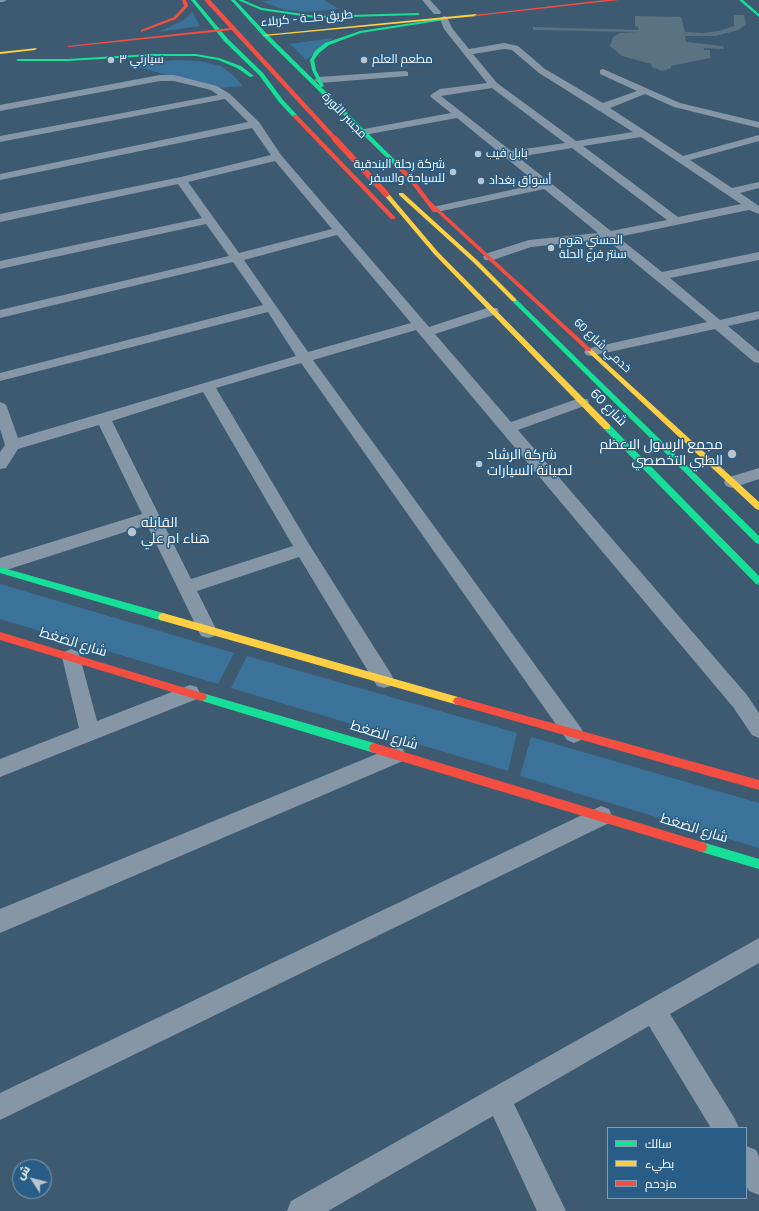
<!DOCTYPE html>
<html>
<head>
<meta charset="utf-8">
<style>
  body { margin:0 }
  #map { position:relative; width:759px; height:1211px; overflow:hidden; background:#3e5a70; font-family:"Titillium Web",Cairo,sans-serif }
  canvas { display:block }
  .legend { position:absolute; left:607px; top:1127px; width:140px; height:72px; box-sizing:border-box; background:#295d85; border:1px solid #7f9eb6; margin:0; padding:5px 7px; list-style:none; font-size:12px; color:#fff }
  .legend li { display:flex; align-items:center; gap:8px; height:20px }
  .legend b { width:20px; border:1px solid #7f9eb6 }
  .north { position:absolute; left:12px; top:1159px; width:40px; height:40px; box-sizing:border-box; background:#295d85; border:1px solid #7f9eb6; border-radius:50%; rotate:306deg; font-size:11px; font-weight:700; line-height:16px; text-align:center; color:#fff }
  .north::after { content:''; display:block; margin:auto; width:14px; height:18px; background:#bbc5cd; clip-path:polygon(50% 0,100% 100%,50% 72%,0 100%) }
</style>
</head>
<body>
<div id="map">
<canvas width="759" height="1211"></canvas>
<ul class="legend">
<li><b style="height:5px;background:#16e098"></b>سالك</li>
<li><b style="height:5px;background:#ffcf43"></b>بطيء</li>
<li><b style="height:5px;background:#f24e42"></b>مزدحم</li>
</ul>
<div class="north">ش</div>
</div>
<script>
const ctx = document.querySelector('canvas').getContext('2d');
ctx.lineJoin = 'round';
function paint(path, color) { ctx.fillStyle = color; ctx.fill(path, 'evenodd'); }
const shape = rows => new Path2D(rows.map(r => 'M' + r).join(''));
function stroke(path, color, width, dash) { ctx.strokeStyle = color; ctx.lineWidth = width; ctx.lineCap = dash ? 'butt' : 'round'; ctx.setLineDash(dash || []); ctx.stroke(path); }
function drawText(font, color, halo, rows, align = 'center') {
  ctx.font = font + ' "Titillium Web",Cairo,sans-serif'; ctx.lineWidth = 3; ctx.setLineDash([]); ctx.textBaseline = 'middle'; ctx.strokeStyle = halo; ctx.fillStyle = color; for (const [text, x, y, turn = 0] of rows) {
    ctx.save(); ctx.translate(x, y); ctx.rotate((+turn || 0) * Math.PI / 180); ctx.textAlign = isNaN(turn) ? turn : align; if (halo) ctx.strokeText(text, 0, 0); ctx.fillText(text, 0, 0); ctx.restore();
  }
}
const green = shape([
  [274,0,324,0,339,9,304,12,285,10,261,1],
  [192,12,200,26,158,32,180,22,188,17],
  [333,38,306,60,290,44],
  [178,60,199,61,221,66,234,76,243,86,217,88,134,66,137,63],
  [0,584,234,653,218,684,0,619],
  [247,656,517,733,508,771,231,688],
  [531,737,759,803,759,848,520,776]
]);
const building = shape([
  [734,15,744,15,746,24,738,30,716,36,685,36,686,42,723,46,724,49,704,48,704,50,710,50,710,58,671,66,671,68,662,71,652,67,651,64,622,56,610,46,613,37,620,33,638,32,533,30,533,27,638,30,638,27,635,26,635,16,681,17,685,32,703,33,719,31,734,26]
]);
const street = shape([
  [0,0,7,0,3,2,0,2,0,0],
  [422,0,430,0,441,12,440,14,434,14,422,0],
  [444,16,447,17,452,28,469,49,504,43,518,46,545,69,603,103,637,91,600,74,600,70,603,69,680,103,759,122,759,128,674,107,645,94,610,108,683,156,759,135,759,141,690,160,732,188,759,182,759,188,740,193,759,206,759,214,749,210,618,237,662,272,759,252,759,260,670,278,720,320,759,311,759,319,728,326,759,352,759,363,754,362,715,329,591,356,586,355,584,352,586,349,707,322,606,239,531,247,493,260,485,260,483,257,485,254,529,240,598,233,544,189,437,212,433,211,431,209,433,207,538,184,457,118,364,135,360,134,359,132,360,130,364,129,451,113,432,98,430,96,432,94,440,89,487,83,444,29,440,19,444,16],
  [504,49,512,50,539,73,633,132,576,141,497,83,473,54,504,49],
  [492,88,565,143,511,151,441,96,492,88],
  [641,137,741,204,678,217,583,146,641,137],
  [572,148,667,220,611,231,518,157,572,148],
  [405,71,408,72,408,76,319,83,314,80,319,77,405,71],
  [160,75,174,75,217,86,230,94,259,122,281,155,429,327,487,308,497,308,499,311,497,314,435,334,511,422,577,399,587,399,589,402,587,405,518,430,747,695,759,713,759,738,752,735,733,707,416,330,313,360,581,728,584,734,581,740,574,743,567,740,301,363,216,388,309,544,391,674,394,680,391,686,384,688,377,686,299,557,197,591,217,631,215,636,208,638,201,636,147,525,0,572,0,558,142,514,99,425,18,449,6,468,0,469,0,452,5,445,0,429,0,402,5,404,7,407,18,438,296,356,268,312,0,381,0,373,263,305,233,262,0,318,0,310,229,256,206,224,0,269,0,261,202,218,178,184,0,222,0,214,181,177,271,155,252,128,0,180,0,174,248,122,225,99,0,142,0,136,218,95,211,90,174,81,160,81,0,111,0,105,160,75],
  [275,161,332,229,239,253,188,182,275,161],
  [337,235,411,323,308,352,244,260,337,235],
  [203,392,293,546,191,579,112,421,203,392],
  [759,468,759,479,732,488,726,486,724,482,726,478,759,468],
  [71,649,78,652,80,657,97,721,190,685,197,687,200,693,197,699,0,777,0,759,79,728,62,657,64,652,71,649],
  [396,746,403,749,406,755,403,761,0,933,0,909,396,746],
  [601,806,609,809,612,816,609,823,0,1120,0,1093,601,806],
  [759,938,759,963,670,1014,735,1119,739,1128,711,1128,649,1026,514,1104,566,1211,537,1211,493,1116,328,1211,287,1211,291,1201,759,938],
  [746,1146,756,1150,759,1156,759,1195,749,1191,746,1185,746,1146]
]);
const fast = shape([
  [191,0,195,0,228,39,263,73,283,100,297,115,297,117,293,117,279,102,259,75,224,41,191,0],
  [231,0,235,0,267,34,320,86,312,70,310,60,315,51,325,43,360,31,445,18,444,20,361,33,329,45,319,53,314,60,316,70,324,86,321,87,399,164,399,166,395,166,263,36,231,0],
  [238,0,243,0,262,8,316,16,418,13,420,14,418,15,316,18,261,10,238,0],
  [739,0,743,0,759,14,759,17,739,0],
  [150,54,196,54,219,58,241,66,254,76,250,77,237,68,218,60,196,56,150,56,68,61,18,61,16,60,18,59,68,59,150,54],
  [514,298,516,299,759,536,759,544,756,543,512,301,512,299,514,298],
  [604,425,610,425,759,576,759,585,756,584,604,429,604,425],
  [0,567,163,613,166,614,168,617,166,620,163,621,0,573,0,567],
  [202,693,374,743,378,745,379,748,378,751,374,753,202,701,199,700,197,697,199,694,202,693],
  [702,842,759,859,759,869,698,851,697,847,698,843,702,842]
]);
const slow = shape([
  [476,14,477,16,265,36,263,35,476,14],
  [37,48,35,50,0,54,0,52,37,48],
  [384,193,388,193,438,252,610,425,610,429,604,429,434,254,384,195,384,193],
  [399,193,403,193,477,260,516,299,516,301,512,301,473,262,399,195,399,193],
  [589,348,591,349,759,502,759,510,756,509,587,351,586,350,589,348],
  [163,613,458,697,461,698,463,701,461,704,458,705,160,620,158,617,160,614,163,613]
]);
const jam = shape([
  [182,0,186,0,188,6,176,19,141,32,141,30,174,17,184,6,182,0],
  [605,0,619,0,476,16,474,15,605,0],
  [230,28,232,30,69,47,67,46,230,28],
  [293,115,297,115,395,217,395,219,391,219,293,117,293,115],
  [395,164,399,164,412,177,430,201,591,349,591,351,587,351,437,212,433,212,408,179,395,166,395,164],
  [0,632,202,693,205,694,207,697,205,700,202,701,0,640,0,632],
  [458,697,759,780,759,790,458,705,455,704,453,701,455,698,458,697],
  [374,743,702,842,706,843,707,847,706,851,702,852,374,753,370,751,369,748,370,745,374,743]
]);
const jamBridgeFar1 = shape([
  [207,0,336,140]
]);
const jamBridge = shape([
  [335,139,386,194]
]);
const markers = [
  [111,60,4,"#bbc5cd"],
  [364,60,4,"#bbc5cd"],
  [478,154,4,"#bbc5cd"],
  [453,172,4,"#bbc5cd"],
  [481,181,4,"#bbc5cd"],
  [551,248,4,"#bbc5cd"],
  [732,454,5,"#bbc5cd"],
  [479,464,4,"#bbc5cd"],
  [132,532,5,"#bbc5cd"]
];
const farStreetnames = [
  ["طريق حلــة - كربلاء",307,19,-5],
  ["مجسر الثورة",344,116,46],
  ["خدمي شارع 60",602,346,43]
];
const farPoinames = [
  ["سيارتي ٣",119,60],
  ["مطعم العلم",372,60],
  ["بابل فيب",486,154],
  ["شركة رحلة البندقية",445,165,"right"],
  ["للسياحة والسفر",445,179,"right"],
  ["أسواق بغداد",489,181],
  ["الحسني هوم",559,241],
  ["سنتر فرع الحلة",559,255]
];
const streetNames = [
  ["شارع 60",608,408,46],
  ["شارع الضغط",73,643,17],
  ["شارع الضغط",384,736,17],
  ["شارع الضغط",694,829,17]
];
const poiNames = [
  ["مجمع الرسول الاعظم",723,446,"right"],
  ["الطبي التخصصي",723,462,"right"],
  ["شركة الرشاد",487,456],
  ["لصيانة السيارات",487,472],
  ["القابله",141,524],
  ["هناء ام علي",141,540]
];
paint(green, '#3b729a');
paint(building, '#5b7283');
paint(street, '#8596a6');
paint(fast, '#16e098');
paint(slow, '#ffcf43');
paint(jam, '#f24e42');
stroke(jamBridgeFar1, '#f24e42', 4.5);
stroke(jamBridge, '#f24e42', 6);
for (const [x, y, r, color] of markers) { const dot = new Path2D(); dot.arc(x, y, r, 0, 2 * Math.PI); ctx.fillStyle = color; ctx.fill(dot); stroke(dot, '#295d85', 1.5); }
drawText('12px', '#fff', '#295d85', farStreetnames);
drawText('12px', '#fff', '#295d85', farPoinames, 'left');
drawText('14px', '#fff', '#295d85', streetNames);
drawText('14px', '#fff', '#295d85', poiNames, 'left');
</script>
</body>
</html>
